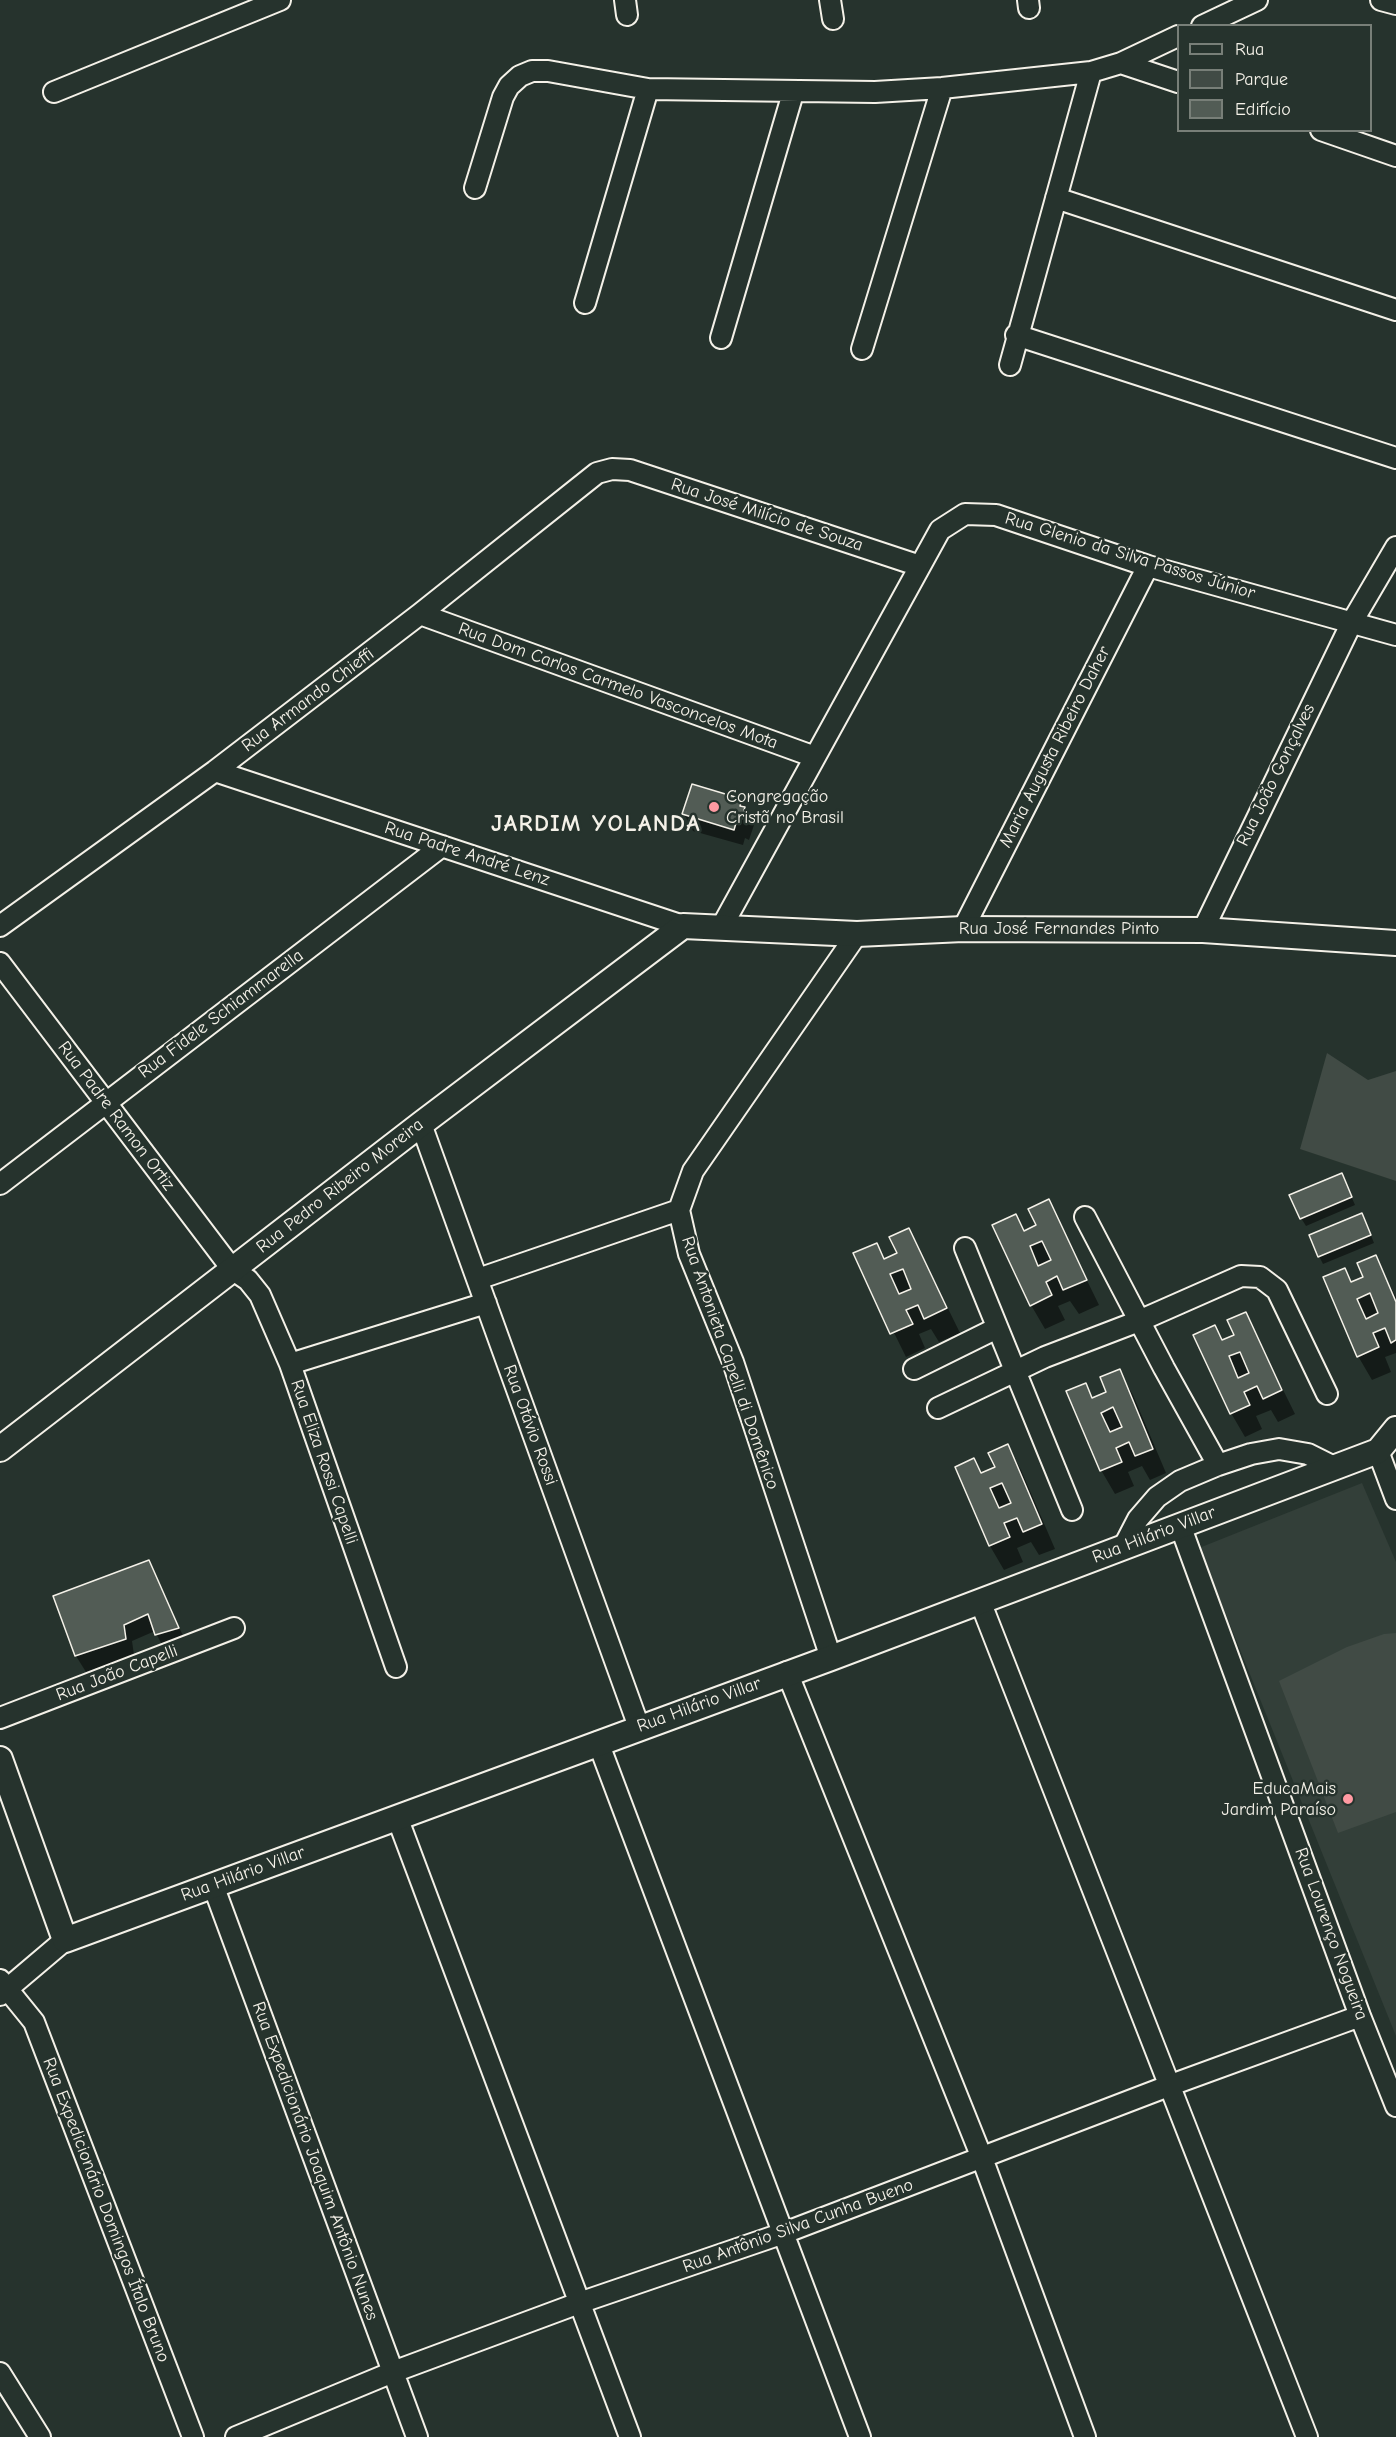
<!DOCTYPE html>
<html>
<head>
<meta charset="utf-8">
<style>
  body { margin:0 }
  #map { position:relative; width:1396px; height:2437px; overflow:hidden; background:#26332d; font-family:"Comic Neue",sans-serif }
  canvas { display:block }
  .legend { position:absolute; left:1177px; top:24px; width:195px; height:108px; box-sizing:border-box; background:#26332d; border:2px solid #787f78; margin:0; padding:8px 10px; list-style:none; font-size:18px; color:#f4f1e8 }
  .legend li { display:flex; align-items:center; gap:12px; height:30px }
  .legend b { width:30px; border:2px solid #787f78 }
</style>
</head>
<body>
<div id="map">
<canvas width="1396" height="2437"></canvas>
<ul class="legend">
<li><b style="height:8px;background:#26332d"></b>Rua</li>
<li><b style="height:16px;background:#414b45"></b>Parque</li>
<li><b style="height:16px;background:#525c55"></b>Edifício</li>
</ul>
</div>
<script>
const ctx = document.querySelector('canvas').getContext('2d');
ctx.lineJoin = 'round';
function paint(path, color) { ctx.fillStyle = color; ctx.fill(path, 'evenodd'); }
const shape = rows => new Path2D(rows.map(r => 'M' + r).join(''));
function stroke(path, color, width, dash) { ctx.strokeStyle = color; ctx.lineWidth = width; ctx.lineCap = dash ? 'butt' : 'round'; ctx.setLineDash(dash || []); ctx.stroke(path); }
function drawText(font, color, halo, rows, align = 'center') {
  ctx.font = font + ' "Comic Neue",sans-serif'; ctx.lineWidth = 5; ctx.setLineDash([]); ctx.textBaseline = 'middle'; ctx.strokeStyle = halo; ctx.fillStyle = color; for (const [text, x, y, turn = 0] of rows) {
    ctx.save(); ctx.translate(x, y); ctx.rotate((+turn || 0) * Math.PI / 180); ctx.textAlign = isNaN(turn) ? turn : align; if (halo) ctx.strokeText(text, 0, 0); ctx.fillText(text, 0, 0); ctx.restore();
  }
}
const built = shape([
  [1362,1483,1396,1562,1396,2036,1199,1548]
]);
const green = shape([
  [1327,1053,1368,1080,1396,1071,1396,1181,1300,1149],
  [1396,1633,1396,1812,1338,1833,1279,1681,1347,1647,1384,1634]
]);
const shadow = shape([
  [741,801,754,825,749,840,745,838,743,845,693,831,684,814],
  [1345,1182,1355,1205,1306,1226,1301,1218],
  [1048,1201,1099,1305,1079,1314,1070,1301,1058,1306,1065,1320,1045,1329,1031,1305,1025,1232,1038,1226],
  [1366,1223,1374,1243,1323,1264,1319,1256],
  [909,1229,960,1333,939,1342,931,1329,919,1334,925,1348,906,1357,855,1254,876,1245,885,1260,899,1254],
  [1375,1257,1396,1297,1396,1353,1385,1357,1391,1372,1372,1380,1358,1356,1344,1270,1352,1283,1365,1278],
  [1245,1313,1295,1414,1278,1422,1271,1410,1256,1416,1262,1429,1245,1437,1231,1413,1215,1327,1223,1341,1236,1335],
  [1119,1371,1133,1395,1166,1473,1150,1480,1142,1466,1128,1472,1134,1486,1115,1494,1101,1470,1085,1385,1093,1399,1108,1393],
  [1008,1446,1021,1470,1055,1549,1039,1555,1031,1542,1017,1548,1023,1562,1004,1570,990,1546,957,1467,974,1460,982,1474,997,1468],
  [148,1562,187,1644,165,1651,155,1631,132,1641,134,1655,86,1672,76,1656,54,1597]
]);
const building = shape([
  [692,784,742,799,740,806,745,807,740,824,736,823,734,830,682,814,692,784],
  [1342,1173,1352,1197,1300,1219,1289,1195,1342,1173],
  [1049,1199,1087,1280,1063,1290,1057,1276,1046,1282,1052,1295,1030,1306,992,1225,1016,1214,1024,1231,1036,1225,1028,1209,1049,1199],
  [1042,1241,1051,1260,1038,1266,1030,1246,1042,1241],
  [1362,1213,1371,1235,1318,1257,1309,1235,1362,1213],
  [909,1228,947,1308,924,1319,918,1305,906,1310,913,1324,890,1334,853,1253,877,1243,884,1259,897,1253,889,1237,909,1228],
  [903,1269,911,1289,899,1294,890,1274,903,1269],
  [1376,1255,1396,1302,1396,1340,1391,1343,1385,1328,1373,1333,1379,1347,1357,1357,1323,1277,1345,1268,1351,1282,1363,1277,1357,1263,1376,1255],
  [1370,1293,1378,1313,1366,1319,1357,1299,1370,1293],
  [1246,1312,1282,1390,1263,1399,1257,1386,1244,1392,1250,1405,1230,1414,1193,1335,1215,1325,1222,1340,1234,1335,1227,1320,1246,1312],
  [1240,1352,1249,1373,1238,1378,1229,1356,1240,1352],
  [1120,1369,1153,1449,1135,1456,1129,1442,1116,1448,1122,1462,1100,1471,1066,1391,1086,1383,1092,1398,1106,1392,1100,1377,1120,1369],
  [1113,1407,1122,1427,1110,1432,1101,1413,1113,1407],
  [1008,1444,1042,1524,1023,1532,1017,1518,1004,1523,1010,1537,989,1546,955,1467,974,1458,981,1473,995,1467,988,1453,1008,1444],
  [1002,1483,1011,1503,999,1508,990,1488,1002,1483],
  [149,1560,179,1628,155,1635,148,1614,124,1625,126,1639,75,1656,53,1596,149,1560]
]);
const minor = shape([
  [625,0,627,15],
  [830,0,833,19],
  [1028,0,1029,8],
  [1381,0,1396,4],
  [1202,26,1257,0],
  [1121,63,1178,82],
  [54,92,280,0],
  [1321,130,1396,156],
  [475,188,503,97,509,86,520,76,532,71,548,71,648,89,875,92,942,88,1091,72,1121,63,1178,36],
  [1056,198,1396,310],
  [585,303,648,89],
  [1016,335,1396,458],
  [721,338,793,93],
  [862,349,942,88],
  [1010,365,1091,72],
  [420,614,815,757],
  [215,771,683,926],
  [0,926,215,771,420,614,597,473,612,469,630,470,920,566],
  [721,928,940,530,965,514,996,515,1148,566,1396,635],
  [963,929,1148,566],
  [1203,930,1352,622,1396,547],
  [0,963,232,1269,248,1280,260,1295,290,1364,396,1667],
  [421,1124,639,1727],
  [0,1184,442,846],
  [1085,1217,1164,1368,1218,1465],
  [965,1248,1072,1510],
  [478,1279,679,1210],
  [290,1364,486,1303],
  [914,1369,997,1328],
  [938,1408,1045,1357,1139,1321,1241,1276,1260,1277,1277,1290,1327,1394],
  [1378,1451,1396,1499],
  [1180,1525,1360,2016,1396,2106],
  [1124,1546,1138,1519,1157,1497,1180,1481,1218,1465,1251,1454,1279,1449,1308,1454,1334,1467],
  [980,1601,1307,2437],
  [831,1658,733,1362,689,1254,679,1210,693,1171,857,934],
  [787,1672,982,2158,1085,2437],
  [0,1718,234,1628],
  [598,1742,860,2437],
  [397,1817,630,2437],
  [213,1885,417,2437],
  [0,1980,34,2022,193,2437],
  [0,1995,65,1940],
  [0,2373,40,2437],
  [236,2437,393,2372,579,2303,784,2233,1171,2085,1360,2016]
]);
const tertiary = shape([
  [0,1449,421,1124,683,926,857,934,963,929,1203,930,1396,943],
  [0,1759,65,1940,831,1658,1378,1451,1396,1429]
]);
const markers = [
  [714,807,6,"#ff9aa2"],
  [1348,1799,6,"#ff9aa2"]
];
const streetNames = [
  ["Rua José Milício de Souza",767,515,18],
  ["Rua Glenio da Silva Passos Júnior",1130,556,17],
  ["Rua Dom Carlos Carmelo Vasconcelos Mota",618,686,20],
  ["Rua Armando Chieffi",308,700,-37],
  ["Maria Augusta Ribeiro Daher",1055,747,-63],
  ["Rua João Gonçalves",1276,775,-64],
  ["Rua Padre André Lenz",467,854,18],
  ["Rua José Fernandes Pinto",1059,929],
  ["Rua Fidele Schiammarella",221,1014,-37],
  ["Rua Padre Ramon Ortiz",116,1116,53],
  ["Rua Pedro Ribeiro Moreira",340,1186,-38],
  ["Rua Antonieta Capelli di Domênico",730,1363,71],
  ["Rua Otávio Rossi",530,1425,70],
  ["Rua Eliza Rossi Capelli",324,1462,71],
  ["Rua Hilário Villar",1154,1535,-21],
  ["Rua João Capelli",117,1673,-21],
  ["Rua Hilário Villar",699,1705,-20],
  ["Rua Hilário Villar",243,1874,-20],
  ["Rua Lourenço Nogueira",1331,1934,70],
  ["Rua Expedicionário Joaquim Antônio Nunes",315,2161,70],
  ["Rua Expedicionário Domingos Ítalo Bruno",106,2210,69],
  ["Rua Antônio Silva Cunha Bueno",798,2226,-20]
];
const poiNames = [
  ["Congregação",726,797],
  ["Cristã no Brasil",726,818],
  ["EducaMais",1336,1789,"right"],
  ["Jardim Paraíso",1336,1810,"right"]
];
const districtNames = [
  ["JARDIM YOLANDA",596,824]
];
paint(built, '#333f39');
paint(green, '#414b45');
paint(shadow, '#0007');
paint(building, '#525c55');
stroke(building, '#f4f1e8', 1.5);
stroke(minor, '#f4f1e8', 24);
stroke(tertiary, '#f4f1e8', 28);
stroke(minor, '#26332d', 20);
stroke(tertiary, '#26332d', 24);
for (const [x, y, r, color] of markers) { const dot = new Path2D(); dot.arc(x, y, r, 0, 2 * Math.PI); ctx.fillStyle = color; ctx.fill(dot); stroke(dot, '#26332d', 2); }
drawText('18px', '#f4f1e8', '#26332d', streetNames);
drawText('18px', '#f4f1e8', '#26332d', poiNames, 'left');
ctx.letterSpacing = '1.5px';
drawText('bold 24px', '#f4f1e8', '#26332d', districtNames);
ctx.letterSpacing = '0px';
</script>
</body>
</html>
